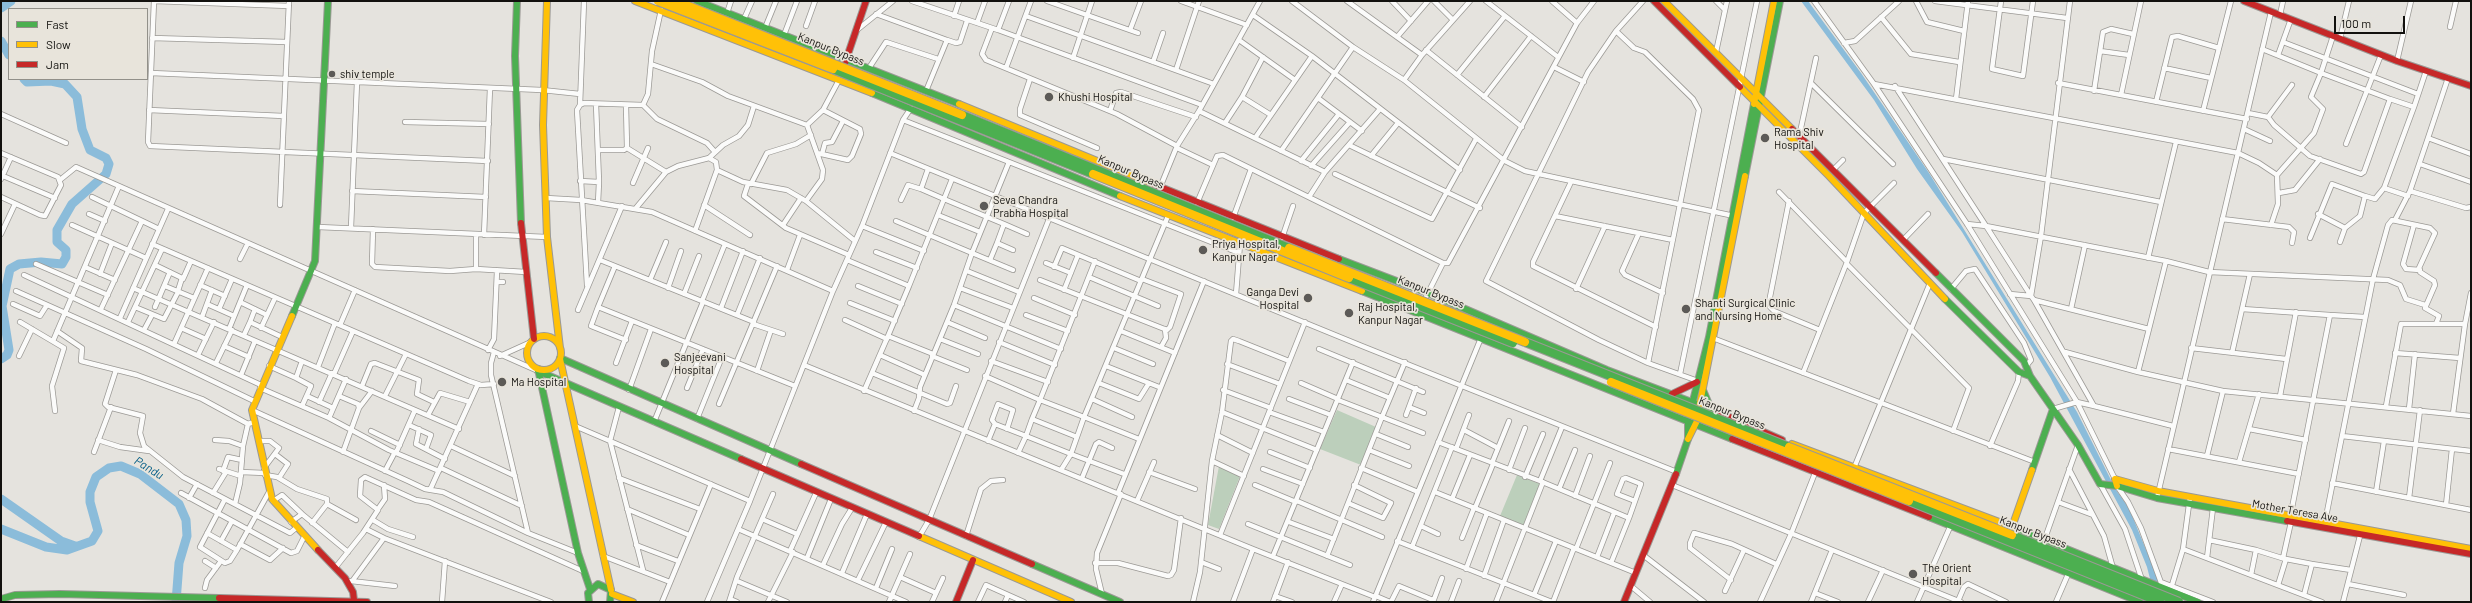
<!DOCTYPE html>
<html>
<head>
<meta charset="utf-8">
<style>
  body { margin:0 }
  #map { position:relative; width:2472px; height:603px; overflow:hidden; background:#e5e3de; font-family:Barlow,sans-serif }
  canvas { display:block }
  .frame { position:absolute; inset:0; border:2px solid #12110e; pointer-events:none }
  .legend { position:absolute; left:8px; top:8px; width:140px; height:72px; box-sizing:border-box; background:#e8e4db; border:1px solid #929089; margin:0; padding:5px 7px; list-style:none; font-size:12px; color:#12110e }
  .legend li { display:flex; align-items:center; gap:8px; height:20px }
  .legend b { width:20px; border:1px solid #929089 }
  .scale { position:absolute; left:2334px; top:16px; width:71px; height:18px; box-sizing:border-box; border:2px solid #12110e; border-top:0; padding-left:5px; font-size:12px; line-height:14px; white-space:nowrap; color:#12110e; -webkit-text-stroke:3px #e8e4db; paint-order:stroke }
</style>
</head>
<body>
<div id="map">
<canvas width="2472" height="603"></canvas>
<div class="frame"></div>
<ul class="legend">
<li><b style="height:5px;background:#4caf50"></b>Fast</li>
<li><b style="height:5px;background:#ffc107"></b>Slow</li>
<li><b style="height:5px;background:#c62828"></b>Jam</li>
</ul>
<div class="scale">100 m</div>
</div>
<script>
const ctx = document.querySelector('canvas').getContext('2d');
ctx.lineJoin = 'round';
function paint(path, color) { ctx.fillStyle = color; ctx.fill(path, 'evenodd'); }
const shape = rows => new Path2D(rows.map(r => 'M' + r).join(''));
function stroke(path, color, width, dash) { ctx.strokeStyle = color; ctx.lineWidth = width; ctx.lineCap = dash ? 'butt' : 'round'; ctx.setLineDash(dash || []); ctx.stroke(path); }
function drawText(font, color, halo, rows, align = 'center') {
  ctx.font = font + ' Barlow,sans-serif'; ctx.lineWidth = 3.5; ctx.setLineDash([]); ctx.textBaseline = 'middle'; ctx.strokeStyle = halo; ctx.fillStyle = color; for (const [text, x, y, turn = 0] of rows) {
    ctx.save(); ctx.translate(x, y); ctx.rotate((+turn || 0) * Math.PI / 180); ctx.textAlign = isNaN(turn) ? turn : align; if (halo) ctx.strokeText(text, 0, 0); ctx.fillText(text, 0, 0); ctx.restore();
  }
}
const green = shape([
  [1337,410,1376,427,1361,465,1320,449],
  [1219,466,1240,476,1219,529,1208,525],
  [1517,475,1540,484,1524,526,1500,516]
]);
const water = shape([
  [1801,1,1808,1,1861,73,1929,173,2077,412,2116,490,2129,508,2158,579,2163,602,2156,602,2147,567,2132,530,2050,377,1962,232,1917,169,1874,100]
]);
const river = shape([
  [1,8,11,1],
  [1,41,9,55],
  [1,359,7,355,9,350,2,306,10,269,19,264,41,262,62,264,66,257,66,250,57,242,57,230,72,204,106,174,109,164,106,158,90,150,82,129,77,97,65,84,51,81,27,82,24,79],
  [1,499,61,541,75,546],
  [1,529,46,547,67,550,92,541,98,531,90,502,90,492,96,477,109,468,121,466,140,474,179,504,186,520,187,536,179,563,176,602]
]);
const street = shape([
  [912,1,998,30,1202,105],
  [1047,1,1138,33],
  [1181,1,1247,25],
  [1292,1,1353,47,1404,80,1505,161,1525,171,1734,216],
  [1347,1,1422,55],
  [1392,1,1411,21],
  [1434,1,1453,20],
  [1486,1,1558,57],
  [1552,1,1577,23],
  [1643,1,1616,31,1588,72,1486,281,1599,340,1648,363,1698,381],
  [1716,1,1725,10],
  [1814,1,1874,84],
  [1916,1,1927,22,1964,31],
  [1935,1,2067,18],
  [2001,1,1992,69,2023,76,2033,1],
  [289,6,154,1,148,142,150,146,488,161],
  [727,13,731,1],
  [876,14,947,40],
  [1253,15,1312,56,1460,170],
  [2280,15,2283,1],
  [954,16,959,1],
  [1026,16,1214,84],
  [1881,17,1911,54,1959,62],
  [744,19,752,1],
  [977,23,985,1],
  [806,26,815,1],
  [2450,27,2456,1],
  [765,28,776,1],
  [992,28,982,54,986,60,1117,114,1177,146],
  [857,30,893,1],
  [998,30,1009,1],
  [1130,30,1141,1],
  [1616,31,1634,48,1645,52,1693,99,1699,110,1648,363],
  [784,35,797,1],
  [1397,37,1428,1],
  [152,38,287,42],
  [2340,39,2349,1],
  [1239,40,1295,80],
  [2283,42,2418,94],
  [1844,43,1855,41,1899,1],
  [2262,49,2321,73,2333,36],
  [1426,50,1522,127],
  [2100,51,2129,55],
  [1716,52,1727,1],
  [2278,55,2291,19],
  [1263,57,1242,97,1271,115],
  [1073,58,1092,1],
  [2397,61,2411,1],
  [1153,62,1163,33],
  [651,64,702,82,728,96,807,125,823,110,839,80],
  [1554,67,1584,82],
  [869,68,886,42,938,59],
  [1006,68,1031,1],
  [2164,68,2211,78],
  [1176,70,1199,1],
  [151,73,542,90,580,94],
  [1457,75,1505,16],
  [2448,78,2428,138,2471,154],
  [1030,79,1020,109,1020,115,1097,148],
  [1404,80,1422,55,1470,1],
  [2058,83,2247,119],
  [1812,84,1893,164],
  [1895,86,1986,226,2166,261,2149,329],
  [926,91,947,40,956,43,960,42,967,21],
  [2094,91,2103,32,2111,29,2133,34],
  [2121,95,2141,1],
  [1484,97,1531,36],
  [1318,98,1362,131],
  [1956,99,1968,1],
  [2156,102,2172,37,2178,36,2219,48],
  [580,105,584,1],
  [643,105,657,119,707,143,715,152],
  [149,110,284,116],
  [1110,111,1116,93,1121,92,1196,117],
  [1199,111,1325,172],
  [2203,111,2231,1],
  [2248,113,2268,117,2274,125,2310,156,2361,174,2364,172,2390,99,2414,107,2426,71],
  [1,114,66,143],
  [2268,117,2292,85],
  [903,120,1239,253],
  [405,122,489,124],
  [1225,123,1242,97],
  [2244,129,2270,141],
  [1799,137,1816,58],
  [1255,138,1312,56],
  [2428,138,2410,191,2466,208,2471,207],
  [2346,144,2381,55],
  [1351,146,1480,208],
  [627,148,666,172],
  [1177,148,1213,165],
  [598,150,624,150,627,148,626,105],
  [1281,151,1353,47],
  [1,153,58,177,61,185,45,216,40,215,1,197],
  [817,153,848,160,852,156,861,134,860,129,823,110],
  [890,153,1362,346,1677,472],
  [822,154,825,143,832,142,843,121],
  [1371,156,1398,123],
  [1943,159,2161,202],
  [1301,161,1339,114],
  [2420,164,2471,182],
  [1311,166,1350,122],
  [717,170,743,182,787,190,806,201,855,241],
  [1833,170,1843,160],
  [1335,174,1432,219,1476,139],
  [3,176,55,198],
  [1,179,11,157],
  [60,180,76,167,538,371],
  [580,181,599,182,596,104],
  [1571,182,1533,262,1533,266,1656,327],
  [633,183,648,148],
  [748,184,744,196,786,228,849,255],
  [751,184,767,153,796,144,811,135],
  [2384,188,2408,196],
  [921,189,944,199,952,179],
  [1159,190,1177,146,1199,111,1260,1],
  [352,191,486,197],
  [1779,192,1847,262],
  [2279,193,2295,190,2320,159],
  [92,197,159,229],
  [1309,197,1325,172,1380,109],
  [546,198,581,200,652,212,833,291],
  [901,200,908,185,921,189,928,169],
  [806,201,822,179,823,170,807,125],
  [1789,201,1769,302,1770,307,1774,311,1820,330],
  [598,203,599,182],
  [1197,203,1217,156,1223,155,1443,263,1448,263,1577,23,1594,1],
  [280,205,289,1],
  [704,205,750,235],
  [636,208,666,172,678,166,709,158,723,145,739,136,748,125,754,106],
  [89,214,105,221],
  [2318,214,2345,228],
  [938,215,980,232],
  [1555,216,1673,240],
  [1233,218,1251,169],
  [2222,219,2289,227,2294,232,2292,243],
  [2395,220,2410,191],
  [896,221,972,253,1009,162],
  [1004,224,1027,234],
  [1967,224,1986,226,2031,296],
  [72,225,146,258],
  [783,225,801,198],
  [2271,225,2278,204,2277,175],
  [2414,225,2403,264,2406,269,2420,270],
  [862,226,924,251],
  [318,227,547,237],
  [351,228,357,82],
  [373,229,372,264,375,267,450,271,476,269],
  [695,231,717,170,716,162,709,158],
  [1639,233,1622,271,1625,275,1663,293],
  [1,234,15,204],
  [476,235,476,269,526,272],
  [484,235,490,88],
  [1282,238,1293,206],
  [2310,238,2332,184,2365,196],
  [1903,240,1928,214],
  [2340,242,2345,228,2360,216,2365,196,2375,199,2384,188,2414,107],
  [152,244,469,381,481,385,494,384],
  [876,252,917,268],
  [2148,258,2176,142],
  [240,259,248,243],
  [600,260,754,322],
  [847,260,909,286,944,199,1004,224,997,243,1013,250],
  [990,260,997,243],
  [1095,261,1040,400,1084,417,1168,216],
  [2166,261,2209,272,2388,280,2400,285,2406,299,2425,305],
  [1046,263,1071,273],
  [36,264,108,295],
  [1847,264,1969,388,1953,431],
  [85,267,115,280],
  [1054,267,1062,248,1141,281],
  [787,270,800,235],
  [967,271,1019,292],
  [100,274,112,243],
  [24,275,261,385],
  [1089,277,1158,306],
  [183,279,191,261],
  [650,280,666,242],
  [1040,280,1167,330,1170,327,1181,294,1142,279],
  [497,282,503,282],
  [200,285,225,296],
  [587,285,577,110,580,105,584,103,643,105,648,94,652,51,661,10],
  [165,286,194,298],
  [858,286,902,304],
  [909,286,888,336,933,354],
  [133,288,459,429],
  [668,288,681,251],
  [960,288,1013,308],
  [1576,289,1605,226],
  [1951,289,1966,271,1975,269,2024,343,2031,360,2026,366],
  [1064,290,1078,255],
  [16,291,146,349,254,401],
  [684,294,699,256],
  [1236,294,1240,244],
  [2010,294,2031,296,2034,300,2094,406,2077,402,2053,409],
  [2031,296,2041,236,2070,1],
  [1034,298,1075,315],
  [2034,300,2149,329,2138,372,2065,352],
  [702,301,725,244],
  [240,302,267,315],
  [850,303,895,321],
  [1423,303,1443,263],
  [13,304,40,316,47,305],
  [207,304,234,316],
  [954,305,1061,349],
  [135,307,164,319,177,294,182,278,155,265],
  [155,307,170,272],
  [598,307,615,266],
  [721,308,743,251],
  [101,309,142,221],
  [219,309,232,279],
  [255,309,250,322,282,337],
  [2071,309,2085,245],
  [2242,309,2330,315,2290,518],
  [578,310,622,206],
  [737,315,760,258],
  [1026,315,1068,331],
  [2330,315,2365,317],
  [202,317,212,290],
  [120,318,168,209],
  [845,320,887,339],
  [20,322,64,348,52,386,55,411],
  [128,322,162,249],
  [947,322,985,338],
  [753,324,783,334],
  [340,325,355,290],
  [181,328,206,339],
  [261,328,275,298],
  [229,329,247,285],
  [144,330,152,315],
  [57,331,82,348,81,361,137,375,202,399,248,424],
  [1121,331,1175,353],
  [244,335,250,322],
  [1710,337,2035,462],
  [940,339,978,354],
  [626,340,591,326,598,307,795,386],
  [53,341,119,186],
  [999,342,1055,365],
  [174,344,208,268],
  [224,346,249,357],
  [1161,347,1166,338,1165,329],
  [1114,348,1153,364],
  [2191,348,2286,359],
  [1319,349,1423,392],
  [488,350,494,339,497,271],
  [494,352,491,363,491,375,528,533],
  [2232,353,2250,274],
  [2395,353,2460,358],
  [198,355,214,322],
  [880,355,925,375],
  [19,356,32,329],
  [500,356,531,342],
  [932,356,967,370],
  [991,361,1048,382],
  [216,363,232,330],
  [616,363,632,321],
  [1227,364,1280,384],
  [804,365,1253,549,1375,597],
  [269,366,296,378],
  [1106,366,1159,387],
  [318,367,335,323],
  [116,370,105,404,108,407,143,416,140,433,144,446,183,477,290,533,296,528],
  [757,371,771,330],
  [2138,372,2223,391,2471,416],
  [872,373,947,404,950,403,956,386],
  [1803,373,1847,262,1864,213,1894,183],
  [334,374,353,331],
  [1680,374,1757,1],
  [241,375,255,341],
  [985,376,1040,400,1032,419],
  [1346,380,1390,398],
  [1099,383,1139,399,1149,383],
  [1301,383,1338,399],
  [362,386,371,364,375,363,419,380,417,394,434,402],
  [260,388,329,418,389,450,439,471],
  [687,388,703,349],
  [629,390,651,329],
  [1223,390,1271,408],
  [864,391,888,336],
  [307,396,333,408],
  [339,396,358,404,359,408,343,452],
  [385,396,406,354],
  [2280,396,2296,312],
  [1092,399,1132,417],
  [1289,399,1331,415],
  [1338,400,1382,417,1405,362],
  [319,402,332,373],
  [719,404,777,266],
  [302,406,311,386,296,378,302,361],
  [2094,406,2173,426],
  [2386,406,2401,324,2465,324],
  [619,407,610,441,643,570],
  [1409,407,1424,413],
  [359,408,372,391],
  [2409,409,2415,354],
  [252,410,408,481,425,489,443,492,528,533,578,553],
  [914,411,919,398,920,387,954,305,972,253,1013,270],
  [1222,412,1317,450],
  [1269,412,1324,432],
  [2453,414,2465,324,2471,293],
  [428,415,440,393,470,402],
  [1406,415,1416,388],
  [329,418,346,379],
  [697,419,722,357],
  [654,422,703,302],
  [995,424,1026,436,1032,419,1077,437],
  [409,425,431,435,426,449],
  [575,426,750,501,833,291,862,226,903,120,911,108],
  [419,429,416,444,445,459],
  [2249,429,2306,440],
  [1464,430,1498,448],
  [371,431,400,445],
  [1376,434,1408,447],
  [1217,435,1253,453],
  [2342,436,2471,451],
  [98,440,120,447,149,451],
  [215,440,229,441,243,446],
  [259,441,270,441,279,448,264,468],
  [988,441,995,424,992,420,998,404,1013,410,1007,429],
  [1438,442,1540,481,1629,518,1641,484,1626,478,1623,479,1617,494,1635,501],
  [451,446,515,476],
  [1990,446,2018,381,2019,372],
  [1456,449,1469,415],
  [2168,449,2299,474],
  [1369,450,1409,466],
  [94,452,111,407],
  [1270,452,1310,468],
  [396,453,415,410],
  [1018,453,1026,436,1071,454,1084,417,1139,439],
  [275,454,288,464,279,478],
  [2207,456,2223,391],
  [2239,462,2259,394],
  [1492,463,1509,421],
  [441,468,522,506],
  [1361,468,1418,492],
  [1854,468,1930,283],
  [219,469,241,476],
  [1263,469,1303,484],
  [2069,469,2104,536,2113,568],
  [1061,470,1071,454,1124,474],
  [1509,470,1525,428],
  [223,471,228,457,242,460],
  [385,471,395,452],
  [241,472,265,473],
  [1149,472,1195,489],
  [265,475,277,477,297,489,327,499,327,504,312,523],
  [1244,476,1212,461,1222,412,1231,341,1233,339,1239,341,1289,361],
  [1525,477,1543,434],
  [619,478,700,509],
  [1082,478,1096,444,1099,442,1112,448],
  [2115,479,2077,402,1967,224,1874,84,2238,153,2259,163,2277,175,2314,133,2323,109,2311,97,2321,73,2390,99],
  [1540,481,1562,427],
  [2332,483,2471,510],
  [2100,484,2125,529,2142,580],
  [1255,485,1296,502],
  [1672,485,1961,602],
  [2117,486,2128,502,2141,528,2163,588],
  [1559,489,1575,450],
  [430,490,478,384],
  [1435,492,1636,573],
  [2376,492,2384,441],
  [181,493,291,553,297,551,304,537],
  [213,493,226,472],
  [1118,493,1204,281],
  [1575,496,1590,456],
  [189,498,197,484],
  [2157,498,2271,12],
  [2409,498,2420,410],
  [225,499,200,547,225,563,230,561,237,550],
  [1452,499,1470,455],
  [273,501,282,495,302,514],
  [1137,501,1154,462],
  [1297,501,1382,537],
  [2058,502,2093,515],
  [1348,503,1383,518,1391,503,1354,485],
  [235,504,240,483,243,446,248,424,251,423],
  [327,504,356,520],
  [2446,505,2452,449],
  [1475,508,1493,464],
  [378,509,385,499,384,485],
  [627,509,689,535],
  [762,519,797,534],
  [373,520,388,529,413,537],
  [291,522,302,514,348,552],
  [1289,522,1334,539],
  [2325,522,2373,279,2388,225,2392,220,2430,228,2435,233,2419,268,2420,272,2434,281,2435,285,2425,308,2439,316,2436,324],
  [1248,524,1350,565],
  [1421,526,1438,534],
  [738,529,906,602],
  [207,533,237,550,269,492],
  [1220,535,1305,322],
  [966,536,981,489,991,481,1003,480],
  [919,537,929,520,1049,219],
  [384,538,551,602],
  [1462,538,1474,508],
  [2209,540,2256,550,2251,575],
  [221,541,232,521],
  [1397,541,1552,602],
  [2044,541,2078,445],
  [240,544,270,560,283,548],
  [636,545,678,561],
  [1412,547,1452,447],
  [1576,549,1610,463],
  [2183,549,2322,602],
  [2256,550,2285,559],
  [790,551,816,493],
  [1643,555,1704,602],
  [603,556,670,582],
  [1273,556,1353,362],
  [1327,556,1382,417,1423,433],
  [1597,557,1614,513],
  [807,558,831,499],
  [2207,558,2213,508],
  [2283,558,2291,522],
  [205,561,216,568],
  [1201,562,1219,569],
  [1095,563,1118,563,1168,576,1171,575,1174,570,1181,518],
  [1611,563,1629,518],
  [823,565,842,524,852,508],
  [335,568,363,533,378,510,360,496,361,480,365,477,416,500,429,502,583,571],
  [1466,569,1487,513],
  [842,573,867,514],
  [1484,576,1504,520],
  [900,577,936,593],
  [353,580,384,538,366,529],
  [858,580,886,522],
  [1731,580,1690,548,1690,543,1694,533,1732,544,1776,564],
  [351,581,395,586],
  [737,581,787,602],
  [2161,582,2213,602],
  [2348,584,2404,595],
  [2172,585,2183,549,2190,497],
  [2278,585,2286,559,2312,564],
  [1631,586,1650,602],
  [205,588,207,580,221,561],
  [876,588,892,549],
  [1725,591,1744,550],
  [1815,593,1838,602],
  [1102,594,1096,569,1097,553,1121,494],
  [1534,595,1556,541],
  [2304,595,2312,564,2351,570],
  [1275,596,1292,602],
  [1376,596,1390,602],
  [730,599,737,602],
  [1958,601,1964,587,1968,584,2006,602],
  [442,602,445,561],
  [662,602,711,484],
  [707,602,750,501],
  [729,602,737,577,773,494],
  [768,602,793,552],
  [889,602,910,554],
  [932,602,943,578],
  [978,602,986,585,1024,602],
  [1005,602,1008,595],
  [1193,602,1200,572,1212,461],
  [1233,602,1253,549],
  [1273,602,1288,562],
  [1334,602,1342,584],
  [1373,602,1481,338],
  [1391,602,1399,586,1433,600],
  [1433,602,1442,578],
  [1451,602,1459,581],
  [1496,602,1543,482],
  [1553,602,1574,548],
  [1760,602,1791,534,1815,473],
  [1811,602,1832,550],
  [1868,602,1883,570],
  [1917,602,1950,527],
  [2056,602,2069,572],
  [2343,602,2361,532]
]);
const fast = shape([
  [517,1,515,56,521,223],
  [697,1,959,104],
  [872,93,1120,196],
  [1745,176,1780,1],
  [1339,259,1428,293,1607,370,1718,412],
  [1936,273,2024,361,2030,376,2053,409,2032,470],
  [1362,291,1732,439],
  [1945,299,2019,372,2030,376],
  [292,316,315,261,328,1],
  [560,358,801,464],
  [538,369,578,553,590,589],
  [538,371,741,459],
  [1703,390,1711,409],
  [1692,405,1709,337,1754,104],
  [2053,409,2078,445,2100,484,2117,486,2157,498,2287,521],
  [1676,474,1688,439,1688,418],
  [1929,517,2140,602],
  [2002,523,2198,602],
  [1032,564,1120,602],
  [1,599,15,595,60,594,219,598],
  [589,602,588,593,598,584,611,590,610,602]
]);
const slow = shape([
  [547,1,543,125,547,237,560,348],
  [635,1,872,93],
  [1664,1,1792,129],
  [1740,87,1829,176,1945,299],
  [959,104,1153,184],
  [1754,104,1774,1],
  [1120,196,1362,291],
  [292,316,252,410,272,499,318,550],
  '527 353a17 17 0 1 1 34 0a17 17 0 1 1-34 0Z',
  [560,359,611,590],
  [1699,408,1745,176],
  [1688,439,1697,421],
  [1792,444,2002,523],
  [2117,486,2115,479,2158,491,2471,549],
  [2012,527,2032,470],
  [919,536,1071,602],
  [612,594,633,602]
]);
const jam = shape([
  [1654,1,1740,87],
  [2244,1,2397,61,2471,86],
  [845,63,866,1],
  [1792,129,1936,273],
  [1153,184,1339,259],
  [521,223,534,339],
  [1672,394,1697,382],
  [1718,412,1782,440],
  [1732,439,1929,517],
  [741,459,919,536],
  [801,464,1032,564],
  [2287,521,2471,554],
  [318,550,345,578,353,592,354,600],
  [219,598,367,602],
  [956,602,973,560],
  [1624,602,1676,474]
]);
const fastBridge = shape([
  [833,69,1093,174],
  [962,115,1289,248],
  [1349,278,1513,343],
  [1525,342,1789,447],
  [1909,501,2160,602],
  [2012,535,2179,602]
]);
const slowBridge = shape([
  [658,1,833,69],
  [676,1,962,115],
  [1093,174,1349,278],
  [1289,248,1525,342],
  [1611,382,1909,501],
  [1789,447,2012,535]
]);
const markers = [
  [332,74,4,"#5c5a57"],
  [1049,97,5,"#5c5a57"],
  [1765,138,5,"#5c5a57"],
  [984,206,5,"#5c5a57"],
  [1203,250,5,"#5c5a57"],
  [1308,298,5,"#5c5a57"],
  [1686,309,5,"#5c5a57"],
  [1349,313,5,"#5c5a57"],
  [665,363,5,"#5c5a57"],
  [502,382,5,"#5c5a57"],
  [1913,574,5,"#5c5a57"]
];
const streetNames = [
  ["Kanpur Bypass",831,49,22],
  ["Kanpur Bypass",1131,172,23],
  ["Kanpur Bypass",1431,292,22],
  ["Kanpur Bypass",1732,413,22],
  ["Mother Teresa Ave",2295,511,10],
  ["Kanpur Bypass",2033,532,21]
];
const poiNames = [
  ["shiv temple",340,74],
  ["Khushi Hospital",1058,97],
  ["Rama Shiv",1774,132],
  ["Hospital",1774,145],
  ["Seva Chandra",993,200],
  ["Prabha Hospital",993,213],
  ["Priya Hospital,",1212,244],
  ["Kanpur Nagar",1212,257],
  ["Ganga Devi",1299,292,"right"],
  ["Hospital",1299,305,"right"],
  ["Shanti Surgical Clinic",1695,303],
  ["and Nursing Home",1695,316],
  ["Raj Hospital,",1358,307],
  ["Kanpur Nagar",1358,320],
  ["Sanjeevani",674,357],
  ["Hospital",674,370],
  ["Ma Hospital",511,382],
  ["The Orient",1922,568],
  ["Hospital",1922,581]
];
const waterNames = [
  ["Pandu",149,468,32]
];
paint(green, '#bccfbb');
paint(water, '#8bbcda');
stroke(river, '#8bbcda', 9);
stroke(street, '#9b9995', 6);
stroke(fast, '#9b9995', 8);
stroke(slow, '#9b9995', 8);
stroke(jam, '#9b9995', 8);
stroke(street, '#fbfbfa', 4.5);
stroke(fast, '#4caf50', 6);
stroke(slow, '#ffc107', 6);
stroke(jam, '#c62828', 6);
stroke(fastBridge, '#9b9995', 10, []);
stroke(slowBridge, '#9b9995', 10, []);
stroke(fastBridge, '#4caf50', 8);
stroke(slowBridge, '#ffc107', 8);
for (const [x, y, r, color] of markers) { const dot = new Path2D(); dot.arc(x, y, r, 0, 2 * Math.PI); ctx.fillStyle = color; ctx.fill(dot); stroke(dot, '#e8e4db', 1.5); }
drawText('11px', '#12110e', '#e8e4db', streetNames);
drawText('11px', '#12110e', '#e8e4db', poiNames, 'left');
drawText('italic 12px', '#005c88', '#e8e4db', waterNames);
</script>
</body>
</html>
